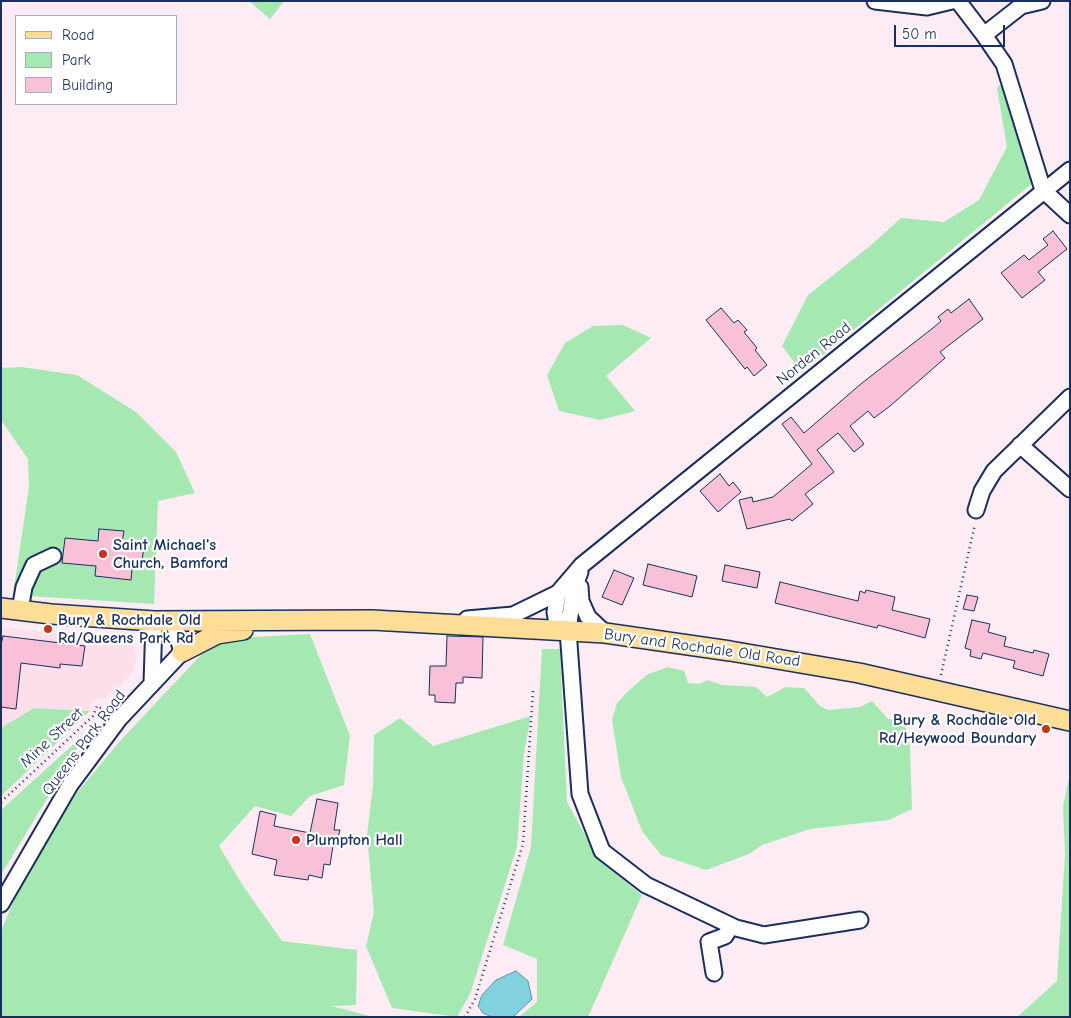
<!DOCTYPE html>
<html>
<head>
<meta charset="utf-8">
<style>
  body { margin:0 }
  #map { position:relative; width:1071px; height:1018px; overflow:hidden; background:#fdecf3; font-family:"Comic Neue",sans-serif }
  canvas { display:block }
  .frame { position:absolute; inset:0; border:2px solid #1b2f5e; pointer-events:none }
  .legend { position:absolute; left:15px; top:15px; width:162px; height:90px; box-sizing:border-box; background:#fff; border:1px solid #a4acbf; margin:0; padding:6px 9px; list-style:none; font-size:15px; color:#1b2f5e }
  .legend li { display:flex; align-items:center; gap:10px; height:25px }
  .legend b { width:25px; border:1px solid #a4acbf }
  .scale { position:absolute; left:894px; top:25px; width:111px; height:22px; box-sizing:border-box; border:2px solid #1b2f5e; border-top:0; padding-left:6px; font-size:15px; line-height:18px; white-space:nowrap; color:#1b2f5e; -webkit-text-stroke:4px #fff; paint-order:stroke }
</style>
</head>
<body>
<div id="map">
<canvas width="1071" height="1018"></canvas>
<div class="frame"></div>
<ul class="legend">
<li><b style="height:6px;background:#fedd96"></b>Road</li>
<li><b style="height:14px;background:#a6e8b1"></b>Park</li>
<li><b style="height:14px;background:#f9c1d7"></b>Building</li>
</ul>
<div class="scale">50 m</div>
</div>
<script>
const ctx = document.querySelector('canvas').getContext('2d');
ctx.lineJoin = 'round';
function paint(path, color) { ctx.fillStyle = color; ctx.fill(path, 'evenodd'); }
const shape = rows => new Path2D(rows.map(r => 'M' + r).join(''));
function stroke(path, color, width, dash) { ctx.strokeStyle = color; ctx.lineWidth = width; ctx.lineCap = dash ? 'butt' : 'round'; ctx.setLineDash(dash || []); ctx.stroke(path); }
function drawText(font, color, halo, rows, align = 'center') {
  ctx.font = font + ' "Comic Neue",sans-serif'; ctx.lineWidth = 4.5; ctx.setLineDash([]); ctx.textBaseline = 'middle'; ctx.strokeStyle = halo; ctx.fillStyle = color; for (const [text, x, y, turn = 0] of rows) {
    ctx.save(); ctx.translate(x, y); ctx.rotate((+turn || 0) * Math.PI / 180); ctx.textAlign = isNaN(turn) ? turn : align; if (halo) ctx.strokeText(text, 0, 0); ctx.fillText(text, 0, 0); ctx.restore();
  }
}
const built = shape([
  [1,627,122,641,133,646,137,656,133,671,116,691,102,699,92,700,90,711,34,708,1,728]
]);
const green = shape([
  [249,1,284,1,270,19],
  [1005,79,1034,182,802,372,782,346,808,295,870,246,901,218,944,222,979,200,1007,147,997,88],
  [623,325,651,338,606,376,635,411,600,420,559,411,547,375,565,343,593,326],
  [21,367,77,375,136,412,176,452,195,493,158,501,154,604,13,595,29,487,28,459,1,420,1,368],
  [310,634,350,736,344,785,310,796,291,816,255,806,219,846,243,886,282,941,357,950,356,1005,331,1006,374,1017,1,1017,1,931,17,893,76,794,120,741,216,639],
  [542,649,560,649,567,802,598,859,642,895,588,1017,519,1017,537,1002,537,959,503,945,531,847],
  [668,667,684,671,688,683,699,684,708,680,722,685,756,687,767,697,786,687,804,688,820,706,828,710,860,707,872,701,888,719,904,720,910,747,912,809,889,820,810,829,762,845,749,854,706,870,661,855,642,831,621,777,612,720,617,703,627,692,648,674],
  [34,708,90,711,1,796,1,728],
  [531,716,524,753,517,847,470,994,457,1017,392,1008,366,946,374,912,367,835,373,786,374,735,400,718,433,746],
  [87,732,1,875,1,810],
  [1070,773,1070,1017,1017,1017,1057,981,1065,854,1063,807]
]);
const water = shape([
  [516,971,528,981,532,999,513,1017,492,1017,483,1013,478,1006,482,995,496,980,516,971]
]);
const building = shape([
  [1053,231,1067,249,1038,272,1045,280,1022,298,1001,273,1024,255,1029,260,1048,245,1043,239,1053,231],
  [969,299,983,319,940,352,945,358,890,406,874,418,868,411,850,426,864,444,854,452,838,433,817,450,834,472,805,494,813,504,792,521,790,519,747,529,739,500,752,497,753,502,773,497,812,464,782,424,791,417,804,433,862,383,933,328,941,321,938,317,948,309,951,313,969,299],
  [721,308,734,323,738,320,747,330,744,332,757,348,755,350,767,365,754,376,747,367,745,369,706,320,721,308],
  [720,474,729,486,733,482,741,492,718,512,700,491,720,474],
  [99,529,124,531,122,543,144,546,141,569,132,569,131,580,95,576,96,566,62,563,65,538,98,541,99,529],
  [648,564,697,576,692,597,643,585,648,564],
  [725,565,760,572,757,588,722,581,725,565],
  [614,570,634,578,622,605,602,597,614,570],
  [780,582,858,601,860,591,865,593,866,590,895,597,892,610,930,619,925,638,878,625,877,628,775,603,780,582],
  [967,595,978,597,974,611,963,609,967,595],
  [972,620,990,624,988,632,1006,637,1004,646,1033,653,1034,650,1049,654,1043,676,1013,668,1015,661,983,653,981,659,970,656,971,650,965,648,972,620],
  [3,636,85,646,82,666,60,664,60,668,21,663,16,709,1,707,1,645,3,636],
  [447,636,483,637,482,678,463,677,463,683,456,683,455,703,435,702,435,695,429,695,430,666,446,666,447,636],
  [317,799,338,803,334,830,340,830,336,846,333,846,330,865,324,864,322,878,309,875,308,880,274,875,277,860,252,854,260,811,276,815,274,826,310,833,317,799]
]);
const path = shape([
  [941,675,975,524],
  [1,802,93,716,97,706,107,712],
  [465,1017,475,999,523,844,533,691]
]);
const minor = shape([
  [875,1,927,7,952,1],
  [958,1,984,35],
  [1042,1,1021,6,984,35,1004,64,1043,190,1070,215],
  [1020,445,1070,489],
  [976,510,982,491,994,471,1070,397],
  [580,572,574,588,568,630,580,794,602,851,646,885,736,928,764,935,860,920],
  [580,587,581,601,588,617,605,633],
  [20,610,24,587,34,565,53,556],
  [467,619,513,615,558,593],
  [558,630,555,612,558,593,582,565,1070,170],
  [152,683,154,621],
  [1,904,70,785,119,719,182,652,173,621],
  [714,973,709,942,725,936,731,926]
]);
const major = shape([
  [1,608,51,614,154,621,372,620,605,633,730,651,859,673,1070,721],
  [182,652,217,634,243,630]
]);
const markers = [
  [103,554,5,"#c8321e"],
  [48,629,5,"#c8321e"],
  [1046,729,5,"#c8321e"],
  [296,840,5,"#c8321e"]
];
const streetNames = [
  ["Norden Road",814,354,-39],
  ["Bury and Rochdale Old Road",702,648,8],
  ["Mine Street",52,738,-43],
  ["Queens Park Road",84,743,-53]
];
const poiNames = [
  ["Saint Michael's",113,545],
  ["Church, Bamford",113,563],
  ["Bury & Rochdale Old",58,620],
  ["Rd/Queens Park Rd",58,638],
  ["Bury & Rochdale Old",1036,720,"right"],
  ["Rd/Heywood Boundary",1036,738,"right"],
  ["Plumpton Hall",306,840]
];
paint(built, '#fcdfeb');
paint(green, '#a6e8b1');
paint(water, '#82d1de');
stroke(water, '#5990ab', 1);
paint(building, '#f9c1d7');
stroke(building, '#1b2f5e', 1);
stroke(minor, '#1b2f5e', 19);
stroke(major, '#1b2f5e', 22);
stroke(path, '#1b2f5e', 2.5, [1, 4]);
stroke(minor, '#fff', 15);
stroke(major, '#fedd96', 19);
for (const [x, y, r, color] of markers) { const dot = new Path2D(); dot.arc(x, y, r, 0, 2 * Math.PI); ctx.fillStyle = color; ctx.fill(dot); stroke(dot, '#fff', 2); }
drawText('16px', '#1b2f5e', '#fff', streetNames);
drawText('bold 16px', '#1b2f5e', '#fff', poiNames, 'left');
</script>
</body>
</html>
